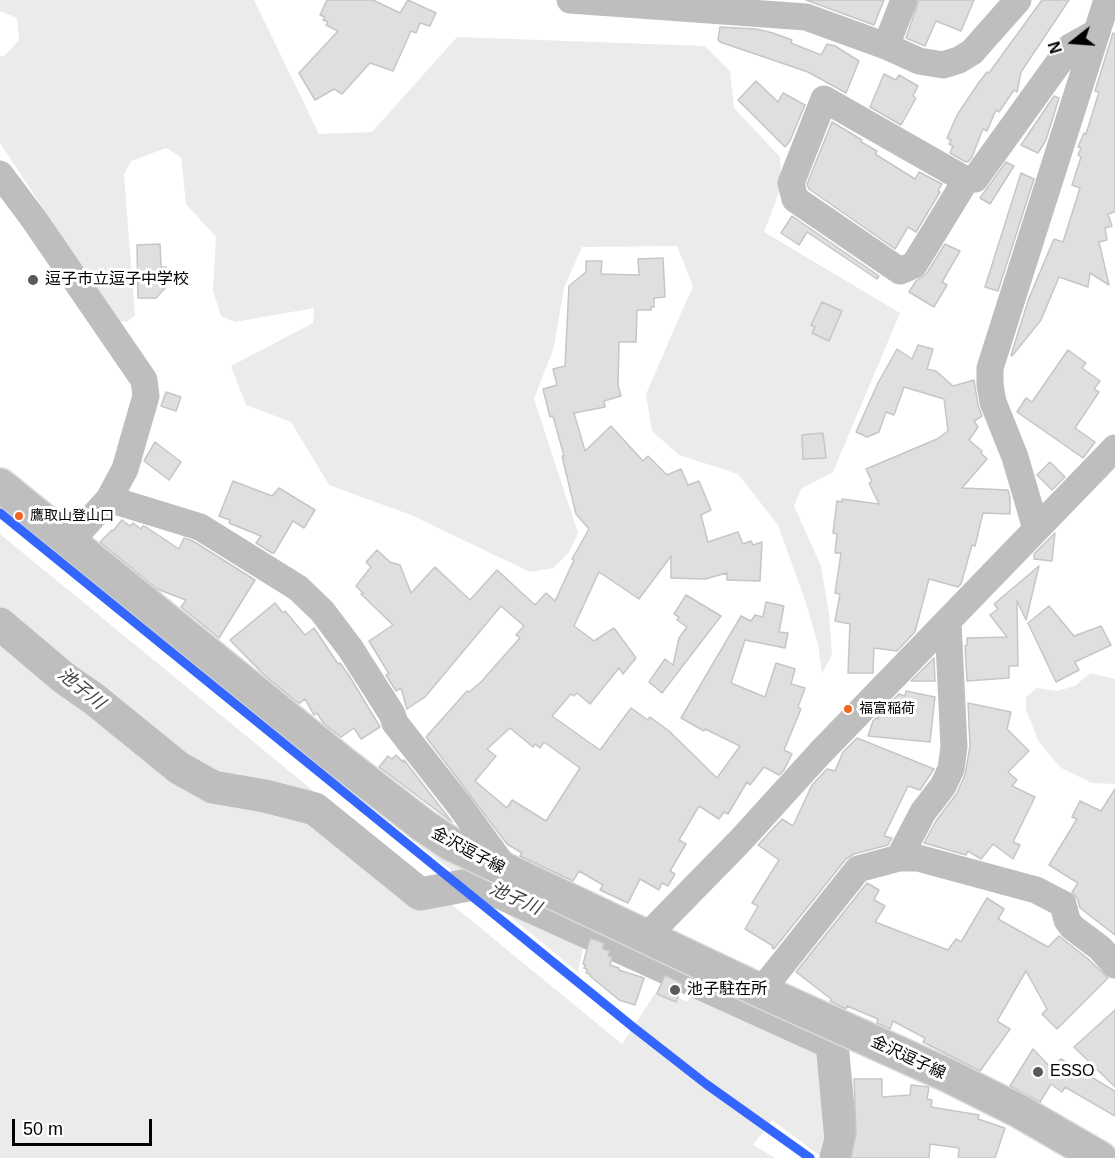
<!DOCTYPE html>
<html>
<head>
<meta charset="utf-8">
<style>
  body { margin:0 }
  #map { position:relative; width:1115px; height:1158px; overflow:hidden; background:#fff; font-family:Helvetica,sans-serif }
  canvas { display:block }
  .north { position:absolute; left:1043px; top:12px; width:60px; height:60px; -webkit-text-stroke:4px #fff; paint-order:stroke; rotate:253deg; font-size:16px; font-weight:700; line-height:24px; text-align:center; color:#000 }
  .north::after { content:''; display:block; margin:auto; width:21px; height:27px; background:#000; clip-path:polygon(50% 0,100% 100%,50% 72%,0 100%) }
  .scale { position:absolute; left:12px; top:1119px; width:140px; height:27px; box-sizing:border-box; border:3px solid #000; border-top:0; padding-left:8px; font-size:18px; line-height:21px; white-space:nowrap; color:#000; -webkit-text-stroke:4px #fff; paint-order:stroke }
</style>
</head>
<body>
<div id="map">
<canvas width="1115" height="1158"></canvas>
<div class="north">N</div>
<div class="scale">50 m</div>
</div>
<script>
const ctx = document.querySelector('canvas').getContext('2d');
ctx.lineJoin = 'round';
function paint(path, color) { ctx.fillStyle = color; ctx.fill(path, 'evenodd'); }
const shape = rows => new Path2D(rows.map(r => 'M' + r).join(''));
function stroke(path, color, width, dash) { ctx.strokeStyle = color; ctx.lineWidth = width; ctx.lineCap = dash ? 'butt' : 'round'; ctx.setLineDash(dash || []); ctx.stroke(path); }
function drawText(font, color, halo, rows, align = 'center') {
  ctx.font = font + ' Helvetica,"Noto Sans JP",sans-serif'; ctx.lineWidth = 6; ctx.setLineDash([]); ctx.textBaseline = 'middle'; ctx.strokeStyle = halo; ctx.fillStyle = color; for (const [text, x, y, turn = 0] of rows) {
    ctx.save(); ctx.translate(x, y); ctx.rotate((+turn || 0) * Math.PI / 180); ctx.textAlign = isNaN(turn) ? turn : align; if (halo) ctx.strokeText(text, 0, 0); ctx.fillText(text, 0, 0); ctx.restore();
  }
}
const green = shape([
  [0,0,254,0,319,134,372,132,457,37,705,46,730,71,734,108,780,157,781,187,764,232,900,313,833,472,801,489,794,506,821,566,829,614,832,655,822,673,818,645,807,606,778,525,738,474,679,455,652,431,646,394,693,286,677,246,582,247,564,288,554,347,534,399,578,533,568,554,553,568,530,572,411,515,329,485,291,422,246,405,231,366,313,323,314,308,235,322,221,316,213,291,216,237,186,204,181,157,166,148,131,161,124,175,135,315,127,322,117,321,0,143,0,56,4,56,19,40,17,18,0,11],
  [0,534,622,1044,658,989,688,1002,694,987,829,1050,833,1143,829,1158,823,1158,772,1120,753,1145,775,1158,0,1158],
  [1090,673,1115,679,1115,784,1092,783,1061,768,1039,742,1026,710,1026,697,1037,688,1057,691,1075,686],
  [415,842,474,874,460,877],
  [486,890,586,934,578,972,479,891]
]);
const river = shape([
  [0,624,64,678,94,699,179,768,213,787,265,796,315,809,420,894,479,883,832,1043,841,1140,836,1158]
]);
const building = shape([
  [327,0,373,0,400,13,408,0,436,13,430,26,420,23,416,33,411,31,393,71,370,63,342,94,334,89,315,100,299,73,338,31,326,25,328,22,323,20,325,17,320,15,327,0],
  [806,0,884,0,874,25,806,0],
  [919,0,974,0,961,31,936,21,925,46,906,38,919,0],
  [1042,0,1069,0,1021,72,1017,92,1014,90,999,112,996,110,987,131,983,129,972,157,968,162,964,161,950,153,953,146,949,144,951,140,947,138,957,115,980,81,987,72,989,73,1042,0],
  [720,27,756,29,773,33,792,40,791,43,821,55,827,44,835,46,859,61,846,93,808,72,720,42,718,40,720,27],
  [1113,33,1115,34,1115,212,1108,214,1112,226,1105,228,1107,240,1099,242,1109,285,1090,273,1088,287,1059,277,1041,320,1012,356,1011,355,1029,298,1054,239,1063,242,1080,188,1072,185,1081,157,1078,155,1081,148,1078,147,1084,133,1086,134,1099,92,1095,91,1113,33],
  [884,74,896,80,899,75,918,86,913,96,916,98,901,125,870,107,884,74],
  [756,81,778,102,783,93,805,105,790,141,785,147,738,100,756,81],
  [1054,96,1059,98,1046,140,1038,153,1021,145,1054,96],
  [832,122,862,140,861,142,877,151,875,154,915,179,919,172,942,184,938,191,940,192,916,232,908,227,895,249,809,189,807,184,832,122],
  [1006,162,1014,166,990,204,980,198,1006,162],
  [1021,173,1034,179,998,291,985,287,1021,173],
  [792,216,879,276,877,279,807,232,799,245,781,233,792,216],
  [160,244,161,267,166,267,167,286,156,298,138,298,137,245,160,244],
  [945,244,960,251,942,282,947,285,934,307,909,292,916,281,927,273,945,244],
  [663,258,665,297,654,298,654,307,651,307,651,310,637,310,636,342,619,342,618,385,621,396,604,401,605,407,574,413,585,451,611,426,643,461,648,456,667,475,681,469,688,485,699,481,711,510,701,515,708,542,738,532,743,544,751,541,753,545,762,542,760,581,727,580,727,573,705,579,671,578,671,556,639,599,599,572,574,626,594,641,614,628,636,658,623,674,619,668,590,704,577,693,574,696,571,694,552,716,600,750,631,708,648,720,650,717,669,731,717,778,740,746,705,729,704,731,681,718,741,616,751,621,755,615,763,617,766,602,784,606,779,632,788,633,785,648,745,640,731,683,765,697,776,663,795,669,791,684,805,688,798,707,801,709,784,750,792,754,784,770,779,775,764,767,750,785,747,782,728,814,724,812,719,819,699,806,679,840,686,844,670,871,675,874,668,886,662,883,659,890,640,879,628,903,600,890,603,885,579,871,573,881,520,856,522,853,507,844,426,737,467,691,469,692,482,681,495,666,520,638,516,635,524,626,501,606,425,697,407,709,401,688,396,691,386,675,389,674,369,641,393,625,361,594,363,593,356,586,371,567,366,562,377,550,390,562,400,565,411,593,435,567,470,600,497,570,535,605,546,593,555,601,574,560,572,559,589,529,576,514,562,456,564,456,553,416,550,417,543,389,557,385,553,369,565,366,569,286,586,272,586,261,602,261,601,274,639,275,638,259,663,258],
  [510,728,533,747,535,744,540,748,544,742,580,768,546,821,512,800,507,808,475,781,496,756,487,749,510,728],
  [822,302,842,311,829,341,812,333,815,327,811,325,822,302],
  [918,345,933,349,927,369,936,371,953,386,974,380,978,405,982,416,974,421,978,427,969,440,982,451,981,453,987,459,962,488,1008,490,1010,497,1010,514,983,513,975,546,972,545,961,584,958,587,929,579,915,632,897,651,874,648,873,673,848,673,850,624,835,621,840,594,835,593,841,553,835,553,837,534,833,533,837,501,842,502,842,499,879,504,869,483,872,482,866,469,937,439,948,431,944,399,904,387,894,415,886,412,879,432,867,437,856,432,878,383,897,349,912,359,918,345],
  [1068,350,1086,363,1082,368,1100,381,1094,389,1099,392,1075,428,1095,442,1083,458,1017,412,1026,398,1032,402,1068,350],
  [166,392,181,397,176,411,161,406,166,392],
  [823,433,826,458,803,459,802,435,823,433],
  [155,442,181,462,169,480,144,461,155,442],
  [1050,462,1065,477,1052,490,1037,475,1050,462],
  [233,481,272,496,279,488,315,510,304,528,293,521,274,553,272,553,256,543,261,536,229,523,230,520,219,516,233,481],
  [122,520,130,526,133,523,141,529,143,526,146,527,179,549,184,538,193,541,255,580,219,638,181,607,186,600,157,589,100,542,112,530,113,531,122,520],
  [1055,533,1052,561,1034,559,1034,554,1055,533],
  [1039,566,1026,620,1017,601,1018,666,1009,666,1009,678,967,681,965,646,967,645,967,638,1007,637,990,615,998,609,994,604,1039,566],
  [686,595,721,616,662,693,649,682,665,659,673,665,679,638,687,627,677,620,679,617,674,614,686,595],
  [275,603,283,613,285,611,305,635,314,628,338,664,340,663,350,677,380,727,361,739,354,728,341,737,324,724,317,713,314,715,305,699,300,703,297,702,263,674,230,640,275,603],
  [1049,606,1074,636,1101,626,1111,645,1075,662,1079,670,1056,682,1028,623,1049,606],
  [934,658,935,681,911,681,934,658],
  [906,691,935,697,930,742,868,736,873,721,876,718,878,719,879,714,899,694,905,696,906,691],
  [968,703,1011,712,1007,729,1029,751,1008,772,1017,780,1012,786,1035,797,1013,842,1020,845,1013,859,993,844,981,859,968,851,966,855,924,843,936,821,957,793,965,775,970,746,968,703],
  [857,738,934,769,920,790,908,786,884,836,892,838,888,845,854,854,846,859,774,949,772,948,773,946,745,929,758,906,752,903,779,860,758,845,782,819,793,826,812,785,827,769,835,771,843,752,857,738],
  [396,755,403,762,404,760,452,822,379,767,388,756,392,759,396,755],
  [1115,789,1115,935,1080,908,1078,900,1072,892,1078,883,1049,865,1077,819,1072,817,1080,801,1101,811,1115,789],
  [867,883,879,890,874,900,885,906,875,922,948,950,956,939,961,942,987,898,1004,909,998,919,1048,947,1059,936,1087,958,1108,978,1057,1029,1042,1014,1047,1009,1026,971,997,1021,1010,1029,980,1071,923,1042,925,1038,893,1021,890,1029,877,1023,878,1019,847,1006,846,1009,830,1001,831,999,796,972,867,883],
  [590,938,604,943,603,949,610,951,608,956,612,957,610,965,619,968,619,970,644,978,635,1005,619,1000,590,976,590,974,586,973,587,969,584,968,585,965,583,964,590,938],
  [665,975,683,984,676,1002,657,994,665,975],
  [1115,1010,1115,1087,1074,1047,1115,1010],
  [1033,1049,1051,1068,1061,1059,1115,1091,1115,1116,1065,1087,1062,1092,1051,1084,1040,1102,1010,1086,1033,1049],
  [854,1079,882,1079,882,1097,910,1095,911,1085,929,1087,927,1099,932,1100,931,1107,979,1115,978,1119,1005,1128,995,1158,958,1158,959,1148,930,1144,929,1158,851,1158,856,1132,854,1079]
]);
const minor = shape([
  [570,0,806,17,886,46,919,61,943,65,959,60,972,52,1018,0],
  [886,46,904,0],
  [0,174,33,218,144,380,146,396,125,469,109,499,70,542],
  [966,180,824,99,791,183,795,199,900,271,914,265,966,180,975,179,1070,47,1097,32],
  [109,499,200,527,298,588,322,611,350,648,392,714,395,723,460,806,507,871],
  [1036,529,1015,457,993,402,990,385,990,368,1107,0],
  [899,858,923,812,943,786,951,769,954,747,948,622],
  [646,937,740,841,820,753,1115,448],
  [761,991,858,869,899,858,918,858,1036,890,1063,904,1067,920,1072,927,1100,948,1115,965]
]);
const major = shape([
  [0,485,344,764,424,826,451,844,761,991,947,1075,1019,1111,1100,1158]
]);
const rail1 = shape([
  [0,513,633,1027,706,1084,810,1158]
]);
const markers = [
  [33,280,6,"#595959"],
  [19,516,5,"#f26522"],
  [848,709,5,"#f26522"],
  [675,990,6,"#595959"],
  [1038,1072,6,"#595959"]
];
const busNames = [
  ["鷹取山登山口",30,516],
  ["福富稲荷",859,709]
];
const poiNames = [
  ["逗子市立逗子中学校",45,280],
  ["池子駐在所",687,990],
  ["ESSO",1050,1072]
];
const streetNames = [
  ["金沢逗子線",468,851,28],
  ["金沢逗子線",908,1058,25]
];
const waterNames = [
  ["池子川",81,689,39],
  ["池子川",515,899,24]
];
paint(green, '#ebebeb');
stroke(river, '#bebebe', 33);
paint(building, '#dfdfdf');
stroke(building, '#c6c6c6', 1.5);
stroke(major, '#dbdbdb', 36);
stroke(minor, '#bebebe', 27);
stroke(major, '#bebebe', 33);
stroke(rail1, '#36f', 9);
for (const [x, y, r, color] of markers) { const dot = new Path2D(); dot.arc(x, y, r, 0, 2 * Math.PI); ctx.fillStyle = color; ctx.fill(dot); stroke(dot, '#fff', 2); }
drawText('14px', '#000', '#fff', busNames, 'left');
drawText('16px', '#000', '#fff', poiNames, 'left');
drawText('16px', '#000', '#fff', streetNames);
drawText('italic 18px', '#434343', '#fff', waterNames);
</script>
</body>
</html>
